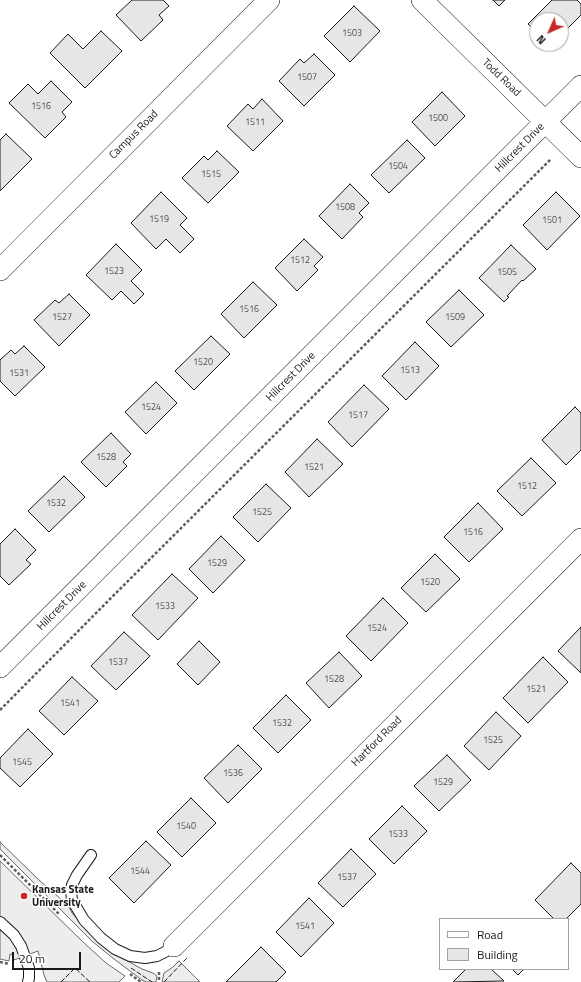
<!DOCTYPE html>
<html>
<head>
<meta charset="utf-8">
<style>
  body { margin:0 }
  #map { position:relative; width:581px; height:982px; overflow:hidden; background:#fff; font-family:"Titillium Web",sans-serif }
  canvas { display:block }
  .legend { position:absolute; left:439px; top:918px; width:130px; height:52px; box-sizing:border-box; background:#fff; border:1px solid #a3a3a3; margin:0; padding:5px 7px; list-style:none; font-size:12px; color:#1a1a1a }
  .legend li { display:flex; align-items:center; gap:8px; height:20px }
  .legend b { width:20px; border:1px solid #a3a3a3 }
  .north { position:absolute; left:529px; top:12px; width:40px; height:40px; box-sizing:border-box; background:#fff; border:1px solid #a3a3a3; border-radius:50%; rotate:225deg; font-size:11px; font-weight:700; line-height:16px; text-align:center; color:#1a1a1a }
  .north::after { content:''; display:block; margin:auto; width:14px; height:18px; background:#c62828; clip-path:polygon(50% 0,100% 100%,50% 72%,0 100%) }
  .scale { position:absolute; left:12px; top:952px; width:69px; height:18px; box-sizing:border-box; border:2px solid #1a1a1a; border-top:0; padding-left:5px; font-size:12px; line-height:14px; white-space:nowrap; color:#1a1a1a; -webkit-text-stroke:3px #fff; paint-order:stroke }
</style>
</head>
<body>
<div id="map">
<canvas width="581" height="982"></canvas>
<ul class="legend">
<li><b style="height:5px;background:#fff"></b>Road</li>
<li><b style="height:11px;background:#e6e6e6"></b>Building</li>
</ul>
<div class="north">N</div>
<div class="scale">20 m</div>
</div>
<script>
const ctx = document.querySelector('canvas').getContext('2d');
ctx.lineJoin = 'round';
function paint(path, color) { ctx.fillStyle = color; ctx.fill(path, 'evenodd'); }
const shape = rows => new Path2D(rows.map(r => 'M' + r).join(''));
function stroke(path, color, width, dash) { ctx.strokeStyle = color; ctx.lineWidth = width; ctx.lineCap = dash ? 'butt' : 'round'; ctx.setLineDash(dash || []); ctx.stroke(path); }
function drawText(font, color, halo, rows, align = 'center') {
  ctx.font = font + ' "Titillium Web",sans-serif'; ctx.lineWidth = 3; ctx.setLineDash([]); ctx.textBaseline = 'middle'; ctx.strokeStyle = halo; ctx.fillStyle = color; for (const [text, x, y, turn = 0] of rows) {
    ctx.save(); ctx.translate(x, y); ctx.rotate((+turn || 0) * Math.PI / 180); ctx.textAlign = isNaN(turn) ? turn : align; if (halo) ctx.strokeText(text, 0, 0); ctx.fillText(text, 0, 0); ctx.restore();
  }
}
const built = shape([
  [0,842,40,881,68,905,72,913,94,937,115,954,142,969,153,973,157,976,156,982,146,982,142,980,114,959,93,942,0,849,0,842],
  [0,861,82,941,106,963,125,976,119,982,47,982,44,975,38,951,14,960,13,956,11,954,10,954,9,961,0,959,0,861],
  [179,961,200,982,162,982,164,973,173,967,179,961]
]);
const building = shape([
  [132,0,163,0,169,6,159,15,163,20,141,41,116,15,132,0],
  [493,0,505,0,499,6,493,0],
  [552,0,577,0,581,4,581,15,561,35,561,20,537,20,537,33,528,24,552,0],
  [354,6,380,31,350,62,324,36,354,6],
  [101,31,122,51,85,88,50,53,68,34,83,49,101,31],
  [314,54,335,75,304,106,279,81,300,59,304,63,314,54],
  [51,81,72,102,62,112,66,117,45,138,9,103,28,84,38,94,51,81],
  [442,92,465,116,435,146,412,122,442,92],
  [262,99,283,121,253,151,227,126,248,104,253,109,262,99],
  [6,134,32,159,0,191,0,140,6,134],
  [407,140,425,158,389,193,371,175,407,140],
  [217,151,239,172,208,203,182,178,204,156,208,160,217,151],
  [350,184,369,203,359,213,363,217,342,239,319,216,350,184],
  [161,192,187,218,180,225,194,239,180,253,166,239,156,249,131,223,161,192],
  [556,192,580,216,547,250,523,225,556,192],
  [304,239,323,257,314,266,318,270,297,291,275,268,304,239],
  [116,244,142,270,131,281,144,294,134,304,121,291,112,300,86,275,116,244],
  [511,245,536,269,523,281,522,280,507,296,509,297,504,302,479,278,511,245],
  [253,282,277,305,244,338,221,314,253,282],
  [459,290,484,315,451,347,426,322,459,290],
  [69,294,90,315,59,346,34,320,55,300,59,303,69,294],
  [211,336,230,354,194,390,175,371,211,336],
  [415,342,439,366,406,400,382,376,415,342],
  [24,346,45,367,15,396,0,381,0,360,11,350,15,354,24,346],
  [156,382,177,403,146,434,125,412,156,382],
  [364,385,389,409,352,447,328,422,364,385],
  [575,407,581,413,581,450,566,465,542,440,575,407],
  [111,433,131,454,123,462,127,466,106,487,81,462,111,433],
  [317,439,343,464,309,497,285,472,317,439],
  [531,458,556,483,522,516,497,491,531,458],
  [64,476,85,497,49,532,28,511,64,476],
  [266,484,291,508,258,542,233,517,266,484],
  [478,503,503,529,469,562,444,537,478,503],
  [15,529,36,550,26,560,31,564,9,585,0,576,0,544,15,529],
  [221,536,245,560,213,593,189,569,221,536],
  [435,554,460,579,426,612,401,588,435,554],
  [172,574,198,598,158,640,132,615,172,574],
  [383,598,408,623,371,661,346,636,383,598],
  [581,627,581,673,558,651,581,627],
  [124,632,150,656,116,690,91,666,124,632],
  [199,641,220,662,198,685,177,664,199,641],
  [339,652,362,676,329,708,306,683,339,652],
  [543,657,568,682,528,723,503,698,543,657],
  [72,677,98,701,64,735,39,711,72,677],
  [286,695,311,720,278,753,253,728,286,695],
  [496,712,521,736,489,770,464,746,496,712],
  [28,729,53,754,20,787,0,768,0,758,28,729],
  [238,745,262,769,228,803,204,778,238,745],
  [447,755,471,780,439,811,414,786,447,755],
  [191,798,216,823,182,857,157,832,191,798],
  [402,806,427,831,394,864,369,839,402,806],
  [146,841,171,865,134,903,109,878,146,841],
  [351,849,376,874,343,907,318,883,351,849],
  [571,863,581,873,581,904,566,919,554,919,535,900,571,863],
  [309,898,334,923,301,957,276,932,309,898],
  [261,947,286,972,276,982,226,982,261,947],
  [466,969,491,969,504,981,453,982,466,969],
  [512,969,524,969,518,975,512,969]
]);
const path = shape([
  [0,710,111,598,551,159],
  [0,855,59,914],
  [0,962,9,964],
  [159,972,159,982],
  [130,974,141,982]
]);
const lane = shape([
  [91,855,77,875,72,885,71,891,72,900,84,920,101,938,115,949,130,956,145,958,157,956,165,952,174,946],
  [0,922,14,935,21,946,29,968,29,978,28,982]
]);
const street = shape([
  [422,0,581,157],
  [0,270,269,0],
  [0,667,581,86],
  [174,946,581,539]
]);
const fence = shape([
  [131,968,152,982],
  [61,982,75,968,90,982],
  [164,982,187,958]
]);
const markers = [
  [24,896,4,"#c62828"]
];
const numberNames = [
  ["1503",352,34],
  ["1507",307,78],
  ["1516",41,107],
  ["1500",438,119],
  ["1511",255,123],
  ["1504",398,167],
  ["1515",211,175],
  ["1508",345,208],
  ["1519",159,220],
  ["1501",552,221],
  ["1512",300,261],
  ["1523",114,272],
  ["1505",507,273],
  ["1516",249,310],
  ["1527",62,318],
  ["1509",455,318],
  ["1520",203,363],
  ["1513",410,371],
  ["1531",19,374],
  ["1524",151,408],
  ["1517",358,416],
  ["1528",106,458],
  ["1521",314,468],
  ["1512",527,487],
  ["1532",56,504],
  ["1525",262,513],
  ["1516",473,533],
  ["1529",217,564],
  ["1520",430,583],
  ["1533",165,607],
  ["1524",377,629],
  ["1537",118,663],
  ["1528",334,680],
  ["1521",536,690],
  ["1541",70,704],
  ["1532",282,724],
  ["1525",493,741],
  ["1545",22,763],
  ["1536",233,774],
  ["1529",443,783],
  ["1540",186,827],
  ["1533",398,835],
  ["1544",140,872],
  ["1537",347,878],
  ["1541",305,927]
];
const streetNames = [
  ["Todd Road",501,78,44],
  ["Campus Road",134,135,-45],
  ["Hillcrest Drive",520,148,-45],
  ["Hillcrest Drive",291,377,-45],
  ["Hillcrest Drive",62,606,-45],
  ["Hartford Road",377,742,-45]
];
const poiNames = [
  ["Kansas State",32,890],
  ["University",32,903]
];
paint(built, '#ededed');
stroke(built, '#6a6a6a', 1);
paint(building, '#e6e6e6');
stroke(building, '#1a1a1a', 1);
stroke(lane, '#1a1a1a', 12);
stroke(street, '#1a1a1a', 22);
stroke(path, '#5f5f5f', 2.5, [3, 2]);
stroke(lane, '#fff', 10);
stroke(street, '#fff', 21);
stroke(fence, '#1a1a1a', 1, [5, 2]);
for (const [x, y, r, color] of markers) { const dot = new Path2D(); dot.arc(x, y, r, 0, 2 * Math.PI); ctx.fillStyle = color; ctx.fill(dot); stroke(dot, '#fff', 1.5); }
drawText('9px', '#4d4d4d', null, numberNames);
drawText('11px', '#1a1a1a', '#fff', streetNames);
drawText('bold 11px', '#1a1a1a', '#fff', poiNames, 'left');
</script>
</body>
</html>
